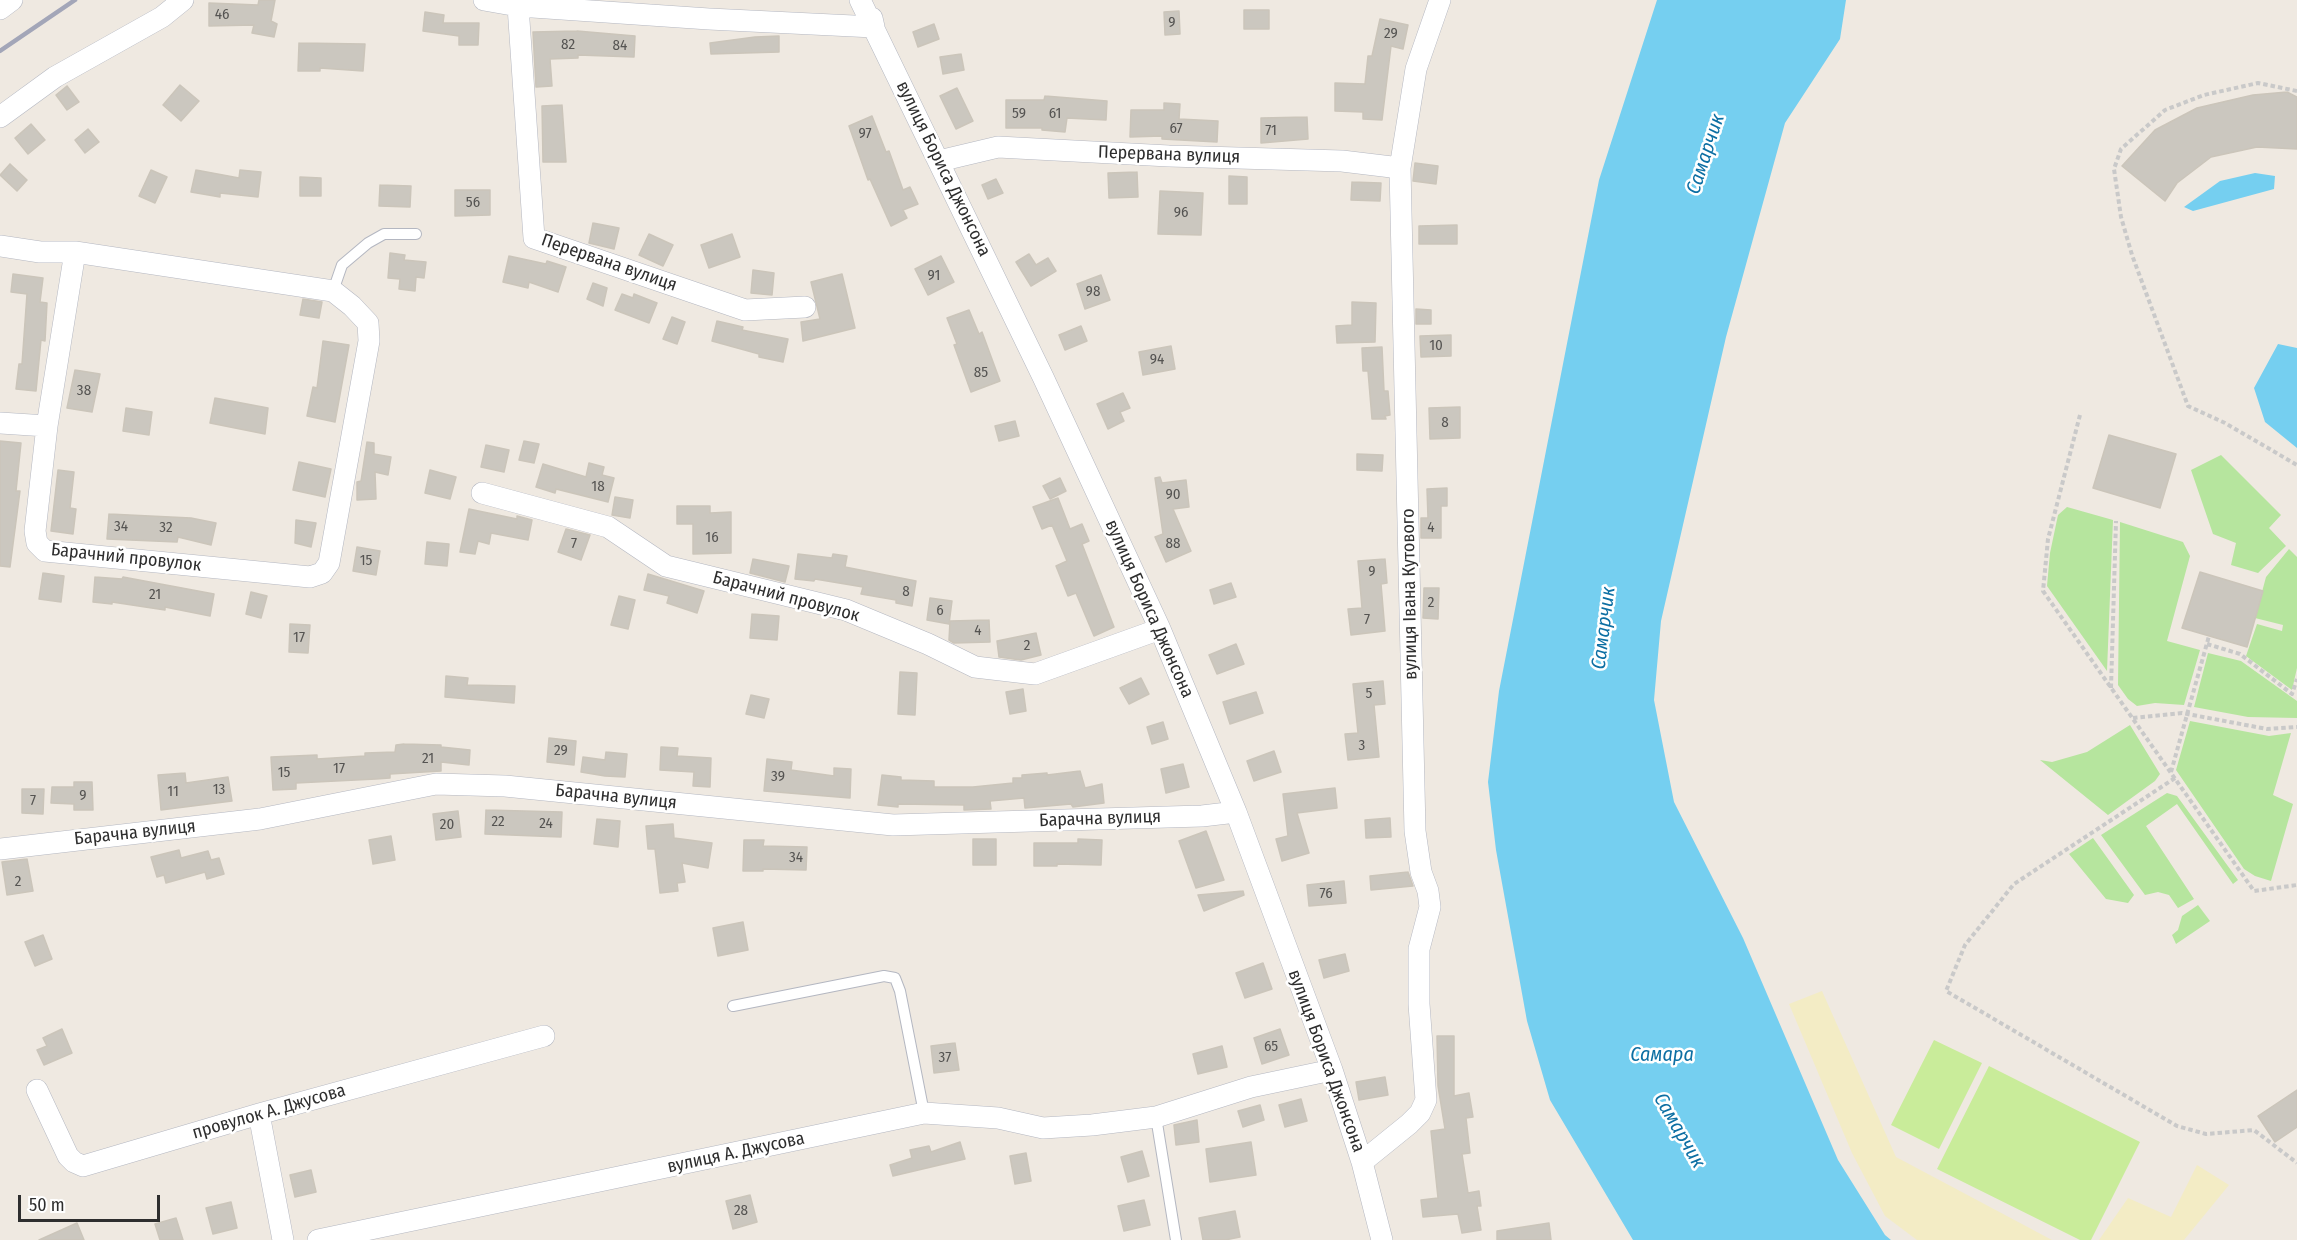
<!DOCTYPE html>
<html>
<head>
<meta charset="utf-8">
<style>
  body { margin:0 }
  #map { position:relative; width:2297px; height:1240px; overflow:hidden; background:#efe9e1; font-family:"Fira Sans Condensed",sans-serif }
  canvas { display:block }
  .scale { position:absolute; left:18px; top:1195px; width:142px; height:27px; box-sizing:border-box; border:3px solid #2e2e2e; border-top:0; padding-left:8px; font-size:18px; line-height:21px; white-space:nowrap; color:#2e2e2e; -webkit-text-stroke:4px #fff; paint-order:stroke }
</style>
</head>
<body>
<div id="map">
<canvas width="2297" height="1240"></canvas>
<div class="scale">50 m</div>
</div>
<script>
const ctx = document.querySelector('canvas').getContext('2d');
ctx.lineJoin = 'round';
function paint(path, color) { ctx.fillStyle = color; ctx.fill(path, 'evenodd'); }
const shape = rows => new Path2D(rows.map(r => 'M' + r).join(''));
function stroke(path, color, width, dash) { ctx.strokeStyle = color; ctx.lineWidth = width; ctx.lineCap = dash ? 'butt' : 'round'; ctx.setLineDash(dash || []); ctx.stroke(path); }
function drawText(font, color, halo, rows, align = 'center') {
  ctx.font = font + ' "Fira Sans Condensed",sans-serif'; ctx.lineWidth = 5; ctx.setLineDash([]); ctx.textBaseline = 'middle'; ctx.strokeStyle = halo; ctx.fillStyle = color; for (const [text, x, y, turn = 0] of rows) {
    ctx.save(); ctx.translate(x, y); ctx.rotate((+turn || 0) * Math.PI / 180); ctx.textAlign = isNaN(turn) ? turn : align; if (halo) ctx.strokeText(text, 0, 0); ctx.fillText(text, 0, 0); ctx.restore();
  }
}
const green = shape([
  [2221,455,2281,515,2269,528,2286,546,2258,573,2231,565,2236,543,2213,534,2191,470],
  [2067,507,2113,520,2107,671,2047,586,2050,553,2058,515],
  [2120,522,2183,542,2190,556,2167,641,2200,650,2184,705,2155,703,2137,706,2128,699,2118,685],
  [2289,549,2297,557,2297,668,2292,690,2246,656,2257,624,2282,631,2283,625,2255,618,2266,577],
  [2208,653,2241,661,2297,701,2297,718,2248,717,2194,707],
  [2190,721,2269,736,2291,733,2273,795,2293,804,2271,881,2255,876,2244,869,2176,770],
  [2130,725,2160,774,2155,781,2108,815,2040,760,2052,762,2087,752],
  [2167,793,2177,796,2238,880,2233,884,2177,804,2146,826,2194,899,2178,908,2169,895,2158,892,2145,895,2101,835],
  [2093,838,2134,895,2128,903,2106,899,2069,854],
  [2198,905,2210,921,2176,944,2172,935,2178,930,2182,916]
]);
const sand = shape([
  [1822,991,1896,1157,2052,1240,1917,1240,1885,1216,1852,1153,1789,1004],
  [2197,1165,2229,1185,2184,1240,2099,1240,2128,1198,2171,1217]
]);
const pitch = shape([
  [1934,1040,1982,1063,1939,1149,1891,1125],
  [1989,1066,2140,1142,2091,1240,2080,1240,1937,1169]
]);
const water = shape([
  [1657,0,1846,0,1840,39,1785,123,1726,337,1661,621,1654,700,1674,802,1743,938,1838,1160,1885,1235,1891,1240,1633,1240,1550,1100,1527,1021,1496,850,1488,782,1499,691,1599,180],
  [2255,173,2275,176,2274,189,2193,211,2184,207,2220,181],
  [2278,344,2297,348,2297,448,2265,422,2254,388]
]);
const building = shape([
  [259,0,275,0,271,21,277,24,274,37,252,33,254,25,209,26,209,3,258,5,259,0],
  [1244,10,1269,10,1269,29,1244,29,1244,10],
  [1179,11,1180,34,1165,35,1164,12,1179,11],
  [425,12,444,15,443,23,479,23,478,45,459,45,459,36,423,31,425,12],
  [1380,19,1408,25,1403,49,1391,46,1382,120,1363,119,1363,112,1335,111,1335,83,1365,84,1368,56,1372,56,1380,19],
  [934,24,939,39,918,47,913,32,934,24],
  [577,31,635,36,634,57,578,55,578,58,550,59,552,86,536,87,533,32,577,31],
  [779,36,779,52,711,54,710,43,755,37,779,36],
  [299,43,365,44,363,71,320,68,320,71,298,71,299,43],
  [961,54,964,70,943,74,940,57,961,54],
  [180,85,199,101,181,121,163,105,180,85],
  [67,86,79,102,67,110,56,95,67,86],
  [957,88,973,121,956,129,940,96,957,88],
  [2287,92,2297,97,2297,149,2257,147,2211,157,2177,183,2165,201,2122,166,2155,130,2197,108,2253,95,2287,92],
  [1045,96,1107,101,1106,120,1067,118,1065,132,1042,130,1042,128,1006,128,1006,100,1044,100,1045,96],
  [1164,103,1180,104,1179,119,1218,121,1217,142,1162,139,1162,136,1130,137,1131,110,1164,110,1164,103],
  [562,105,566,162,543,162,542,106,562,105],
  [872,116,886,152,889,151,903,190,910,187,918,204,903,210,907,218,891,226,870,179,868,180,849,126,872,116],
  [1307,117,1308,139,1261,143,1261,118,1307,117],
  [31,124,45,140,28,154,15,138,31,124],
  [88,129,99,142,85,153,75,140,88,129],
  [1415,163,1438,166,1436,184,1413,181,1415,163],
  [10,164,27,180,17,191,0,175,10,164],
  [151,170,167,177,155,203,139,196,151,170],
  [196,170,239,178,240,170,261,172,258,197,220,193,220,197,191,192,196,170],
  [1137,172,1138,197,1109,198,1108,173,1137,172],
  [1229,176,1247,177,1247,204,1229,204,1229,176],
  [300,177,321,178,321,196,300,196,300,177],
  [996,179,1003,193,988,199,982,185,996,179],
  [1352,182,1381,183,1380,201,1351,200,1352,182],
  [380,185,411,186,410,207,379,206,380,185],
  [455,190,490,190,490,215,455,216,455,190],
  [1160,191,1203,193,1201,235,1158,234,1160,191],
  [593,223,619,228,614,249,589,243,593,223],
  [1457,225,1457,244,1419,244,1419,226,1457,225],
  [649,234,673,245,663,266,639,255,649,234],
  [732,234,740,257,709,268,701,245,732,234],
  [390,253,405,255,404,260,426,262,424,278,416,277,415,291,399,289,400,279,388,278,390,253],
  [1029,254,1036,265,1048,258,1056,271,1031,286,1016,262,1029,254],
  [509,256,546,264,547,261,566,267,558,292,529,282,528,288,503,282,509,256],
  [941,256,954,282,928,295,915,269,941,256],
  [753,270,774,273,772,295,751,293,753,270],
  [13,274,43,278,40,302,47,303,45,341,41,340,36,391,16,389,19,364,22,364,27,294,11,292,13,274],
  [842,274,855,328,803,341,801,322,820,319,811,282,842,274],
  [1101,275,1110,300,1085,309,1077,284,1101,275],
  [593,283,607,288,603,306,587,299,593,283],
  [622,294,633,298,634,294,657,303,649,323,615,310,622,294],
  [303,299,322,302,319,318,300,315,303,299],
  [1352,302,1376,303,1375,342,1337,343,1336,326,1352,325,1352,302],
  [1416,309,1431,310,1431,324,1416,324,1416,309],
  [969,310,979,334,982,332,1000,381,971,392,954,345,957,344,947,318,969,310],
  [672,317,685,322,677,344,663,339,672,317],
  [717,321,743,327,742,330,788,339,783,362,759,357,759,354,712,341,717,321],
  [1081,326,1087,341,1065,350,1059,335,1081,326],
  [1451,335,1451,356,1421,357,1420,336,1451,335],
  [323,341,349,345,335,422,307,416,313,387,317,388,323,341],
  [1171,346,1175,369,1143,375,1139,352,1171,346],
  [1382,347,1384,391,1388,391,1390,415,1385,416,1386,419,1372,419,1368,371,1363,371,1362,348,1382,347],
  [75,370,100,374,92,412,67,408,75,370],
  [1123,393,1130,408,1120,412,1124,421,1108,429,1097,404,1123,393],
  [215,398,268,408,265,434,210,423,215,398],
  [1460,407,1460,438,1430,439,1429,408,1460,407],
  [126,408,152,412,149,435,123,431,126,408],
  [1015,421,1019,436,999,441,995,426,1015,421],
  [2109,435,2176,454,2160,508,2093,488,2109,435],
  [0,441,21,443,16,491,20,491,10,567,0,566,0,441],
  [524,441,539,444,534,463,519,460,524,441],
  [367,442,374,443,374,454,391,457,388,475,375,472,376,499,357,500,357,482,361,481,367,442],
  [486,445,509,450,504,472,481,467,486,445],
  [1357,454,1383,455,1382,471,1357,470,1357,454],
  [299,462,331,469,325,497,293,490,299,462],
  [589,463,604,467,602,475,614,478,608,502,556,489,555,493,536,487,543,464,586,477,589,463],
  [58,470,74,472,70,508,76,509,73,534,51,531,58,470],
  [430,470,456,477,450,499,425,493,430,470],
  [1160,477,1162,483,1186,480,1189,507,1173,509,1191,551,1166,562,1155,537,1163,534,1155,478,1160,477],
  [1060,478,1066,491,1050,499,1043,486,1060,478],
  [1447,488,1447,506,1441,506,1441,538,1421,538,1421,518,1428,518,1427,489,1447,488],
  [615,497,633,500,630,518,612,515,615,497],
  [1058,498,1070,529,1082,524,1089,541,1082,544,1114,627,1094,636,1076,593,1068,596,1056,566,1067,561,1052,525,1042,529,1033,507,1058,498],
  [677,506,710,506,710,513,731,512,731,553,693,554,693,524,677,524,677,506],
  [469,509,517,519,517,516,532,520,528,540,491,533,489,544,478,541,475,554,460,552,469,509],
  [109,514,191,518,216,523,211,545,178,537,177,542,107,539,109,514],
  [296,520,316,523,311,547,295,543,296,520],
  [566,529,590,535,581,560,558,552,566,529],
  [427,542,449,544,447,566,425,564,427,542],
  [357,547,380,551,376,575,353,571,357,547],
  [798,554,832,558,833,554,847,556,845,567,916,581,912,606,896,603,896,600,861,594,863,587,815,579,814,581,795,579,798,554],
  [753,559,789,566,785,582,750,573,753,559],
  [1385,559,1387,583,1381,584,1385,631,1351,635,1348,609,1362,608,1358,561,1385,559],
  [2200,572,2263,591,2247,647,2182,628,2200,572],
  [43,573,64,576,61,602,39,599,43,573],
  [648,574,704,591,697,613,667,603,669,596,644,590,648,574],
  [95,577,122,579,123,577,214,594,210,616,165,607,165,610,112,602,112,604,93,602,95,577],
  [1231,583,1236,597,1214,604,1210,590,1231,583],
  [1424,588,1439,588,1438,619,1423,618,1424,588],
  [251,592,267,596,261,618,246,614,251,592],
  [619,596,635,600,628,629,611,625,619,596],
  [930,598,952,601,949,624,927,620,930,598],
  [752,614,779,616,777,640,750,638,752,614],
  [989,620,990,642,954,643,949,640,950,621,989,620],
  [290,624,310,625,308,653,289,652,290,624],
  [1036,633,1041,655,1021,660,999,657,997,641,1036,633],
  [1236,644,1244,664,1217,674,1209,655,1236,644],
  [900,672,917,673,915,715,898,714,900,672],
  [446,676,468,678,467,685,515,686,514,703,445,697,446,676],
  [1141,678,1149,694,1129,704,1120,688,1141,678],
  [1383,681,1385,704,1374,705,1379,757,1348,760,1345,734,1358,733,1353,684,1383,681],
  [1023,689,1026,711,1010,714,1006,692,1023,689],
  [1256,692,1263,713,1230,724,1223,702,1256,692],
  [751,695,769,699,764,718,746,714,751,695],
  [1163,722,1168,739,1152,744,1147,727,1163,722],
  [549,738,576,741,574,765,547,762,549,738],
  [404,744,441,745,441,747,470,750,469,765,441,762,441,771,390,774,390,778,376,779,296,783,296,789,273,790,271,757,317,755,317,759,365,756,365,753,395,752,396,745,404,744],
  [661,747,678,748,677,756,711,758,710,787,693,786,694,772,660,770,661,747],
  [1274,751,1281,772,1254,781,1247,761,1274,751],
  [606,752,627,754,625,777,605,776,581,772,583,757,605,760,606,752],
  [767,759,792,762,791,770,834,776,834,768,851,769,850,798,764,791,767,759],
  [1183,764,1189,787,1166,793,1161,769,1183,764],
  [1080,771,1085,788,1102,784,1104,803,1073,807,1071,804,1025,808,1024,798,990,801,991,809,964,810,964,805,898,804,898,807,878,805,882,775,901,777,901,780,934,781,934,787,973,787,1013,783,1013,778,1022,778,1022,775,1047,773,1047,775,1080,771],
  [185,773,186,783,228,777,232,801,161,810,158,775,185,773],
  [74,782,92,782,93,810,74,810,74,804,51,803,52,787,74,787,74,782],
  [1335,788,1337,808,1297,813,1309,853,1282,861,1276,839,1288,836,1283,794,1335,788],
  [22,789,44,789,43,814,22,813,22,789],
  [486,810,562,812,561,837,485,834,486,810],
  [458,811,461,837,436,840,433,814,458,811],
  [1390,818,1391,837,1366,838,1365,820,1390,818],
  [597,819,620,821,618,847,594,844,597,819],
  [673,824,674,838,712,843,708,868,682,863,685,882,677,883,678,891,660,893,655,849,648,849,646,826,673,824],
  [1206,831,1224,880,1196,888,1179,841,1206,831],
  [391,836,395,860,373,864,369,840,391,836],
  [973,839,996,839,996,865,973,865,973,839],
  [1078,839,1102,840,1101,865,1057,864,1057,866,1034,866,1034,843,1078,843,1078,839],
  [744,840,764,840,763,846,807,847,806,870,763,869,763,871,743,871,744,840],
  [179,850,181,858,208,851,211,860,219,858,224,874,207,879,205,872,166,883,164,875,157,877,151,857,179,850],
  [27,859,33,891,7,895,2,862,27,859],
  [1408,872,1413,886,1371,890,1370,876,1408,872],
  [1344,881,1346,903,1309,906,1307,885,1344,881],
  [1243,891,1244,895,1204,911,1198,895,1243,891],
  [743,922,748,950,718,956,713,928,743,922],
  [43,935,52,959,35,966,25,942,43,935],
  [1345,954,1349,971,1324,978,1319,960,1345,954],
  [1263,963,1272,989,1245,998,1236,973,1263,963],
  [62,1029,72,1053,44,1065,37,1050,47,1046,43,1038,62,1029],
  [1280,1029,1289,1055,1262,1064,1254,1038,1280,1029],
  [1437,1036,1454,1036,1454,1096,1469,1093,1473,1117,1466,1118,1470,1153,1462,1154,1468,1193,1479,1191,1481,1206,1477,1206,1481,1230,1462,1233,1458,1214,1423,1217,1421,1200,1438,1198,1431,1131,1445,1129,1438,1086,1437,1036],
  [955,1043,959,1070,934,1073,931,1046,955,1043],
  [1222,1046,1227,1067,1198,1074,1193,1054,1222,1046],
  [1385,1077,1388,1095,1359,1100,1356,1082,1385,1077],
  [2297,1090,2297,1127,2275,1142,2258,1116,2297,1090],
  [1301,1099,1307,1121,1285,1127,1279,1105,1301,1099],
  [1260,1105,1264,1120,1243,1127,1238,1111,1260,1105],
  [1197,1120,1199,1142,1176,1145,1174,1125,1197,1120],
  [960,1142,965,1159,893,1176,890,1165,912,1158,910,1150,929,1146,931,1152,960,1142],
  [1251,1142,1256,1175,1210,1182,1206,1149,1251,1142],
  [1142,1151,1149,1176,1128,1182,1121,1157,1142,1151],
  [1026,1153,1031,1181,1015,1184,1010,1156,1026,1153],
  [311,1170,316,1192,295,1197,290,1175,311,1170],
  [750,1195,757,1222,733,1229,726,1201,750,1195],
  [1144,1200,1150,1225,1124,1231,1118,1206,1144,1200],
  [231,1202,237,1228,213,1234,206,1208,231,1202],
  [1235,1211,1240,1237,1225,1240,1203,1240,1199,1218,1235,1211],
  [176,1218,183,1240,160,1240,155,1224,176,1218],
  [77,1223,84,1240,39,1240,77,1223],
  [1549,1223,1551,1240,1497,1240,1497,1231,1549,1223]
]);
const path = shape([
  [2297,91,2258,83,2204,95,2165,110,2121,149,2114,169,2121,217,2132,255,2188,406,2225,423,2297,465],
  [2080,415,2048,539,2043,591,2254,891,2297,885],
  [2207,644,2240,654,2292,694,2297,679],
  [2111,688,2116,521],
  [2133,718,2182,713,2267,729,2297,727],
  [2171,772,2209,636],
  [2175,778,2014,884,1965,945,1946,991,2177,1126,2206,1134,2254,1130,2297,1163]
]);
const lane = shape([
  [333,291,342,265,368,243,384,234,416,234],
  [733,1006,884,976,895,978,900,991,924,1113],
  [1156,1117,1176,1240]
]);
const street = shape([
  [484,0,518,6,709,19,874,27,872,18],
  [860,0,1043,377,1160,629,1236,812,1332,1070,1362,1162,1382,1240],
  [518,6,534,238,745,310,805,307],
  [0,9,12,0],
  [0,117,55,77,162,17,183,0],
  [939,161,998,147,1169,156,1342,161,1400,168],
  [0,246,40,252,75,252,333,291,352,306,368,323,369,341,329,563,322,573,310,577,45,551,37,543,35,531,47,426,75,252],
  [0,423,47,426],
  [482,493,608,527,666,566,846,610,928,644,975,667,1035,674,1160,629],
  [0,849,260,819,436,784,505,786,893,825,1202,816,1236,812],
  [37,1090,68,1156,74,1162,83,1166,259,1114,544,1036],
  [259,1114,283,1240],
  [1362,1162,1409,1124,1420,1113,1426,1100,1419,1004,1419,949,1430,907,1428,891,1421,872,1415,831,1400,168,1416,69,1440,0],
  [318,1240,924,1113,998,1118,1043,1128,1092,1125,1156,1117,1251,1087,1332,1070]
]);
const rail = shape([
  [0,51,75,0]
]);
const numberNames = [
  ["46",222,15],
  ["9",1172,23],
  ["29",1391,34],
  ["82",568,45],
  ["84",620,46],
  ["59",1019,114],
  ["61",1055,114],
  ["67",1176,129],
  ["71",1271,131],
  ["97",865,134],
  ["56",473,203],
  ["96",1181,213],
  ["91",934,276],
  ["98",1093,292],
  ["10",1436,346],
  ["94",1157,360],
  ["85",981,373],
  ["38",84,391],
  ["8",1445,423],
  ["18",598,487],
  ["90",1173,495],
  ["34",121,527],
  ["32",166,528],
  ["4",1431,528],
  ["16",712,538],
  ["7",574,544],
  ["88",1173,544],
  ["15",366,561],
  ["9",1372,572],
  ["8",906,592],
  ["21",155,595],
  ["2",1431,603],
  ["6",940,611],
  ["7",1367,620],
  ["4",978,631],
  ["17",299,638],
  ["2",1027,646],
  ["5",1369,694],
  ["3",1362,746],
  ["29",561,751],
  ["21",428,759],
  ["17",339,769],
  ["15",284,773],
  ["39",778,777],
  ["13",219,790],
  ["11",173,792],
  ["9",83,796],
  ["7",33,801],
  ["22",498,822],
  ["24",546,824],
  ["20",447,825],
  ["34",796,858],
  ["2",18,882],
  ["76",1326,894],
  ["65",1271,1047],
  ["37",945,1058],
  ["28",741,1211]
];
const streetNames = [
  ["Перервана вулиця",1169,155,2],
  ["вулиця Бориса Джонсона",943,169,64],
  ["Перервана вулиця",609,263,19],
  ["Барачний провулок",126,558,6],
  ["вулиця Івана Кутового",1410,594,-91],
  ["Барачний провулок",786,597,15],
  ["вулиця Бориса Джонсона",1149,609,66],
  ["Барачна вулиця",616,797,6],
  ["Барачна вулиця",1100,819,-2],
  ["Барачна вулиця",135,833,-6],
  ["вулиця Бориса Джонсона",1326,1061,70],
  ["провулок А. Джусова",269,1112,-16],
  ["вулиця А. Джусова",736,1153,-12]
];
const waterNames = [
  ["Самарчик",1706,154,-72],
  ["Самарчик",1604,628,-83],
  ["Самара",1662,1055],
  ["Самарчик",1679,1131,60]
];
paint(green, '#b6e59e');
paint(sand, '#f3ecc5');
paint(pitch, '#c9ec9a');
paint(water, '#75cff0');
paint(building, '#cbc7bf');
stroke(building, '#cbc5ba', 1.5);
stroke(lane, '#b4b7c1', 12);
stroke(street, '#b4b7c1', 22);
stroke(path, '#c9c9c9', 4, [4.5, 3]);
stroke(lane, '#fff', 10);
stroke(street, '#fff', 21);
stroke(rail, '#a3a6b8', 4.5);
drawText('15px', '#555452', null, numberNames);
drawText('18px', '#2e2e2e', '#fff', streetNames);
drawText('italic 20px', '#0d6fa3', '#fff', waterNames);
</script>
</body>
</html>
